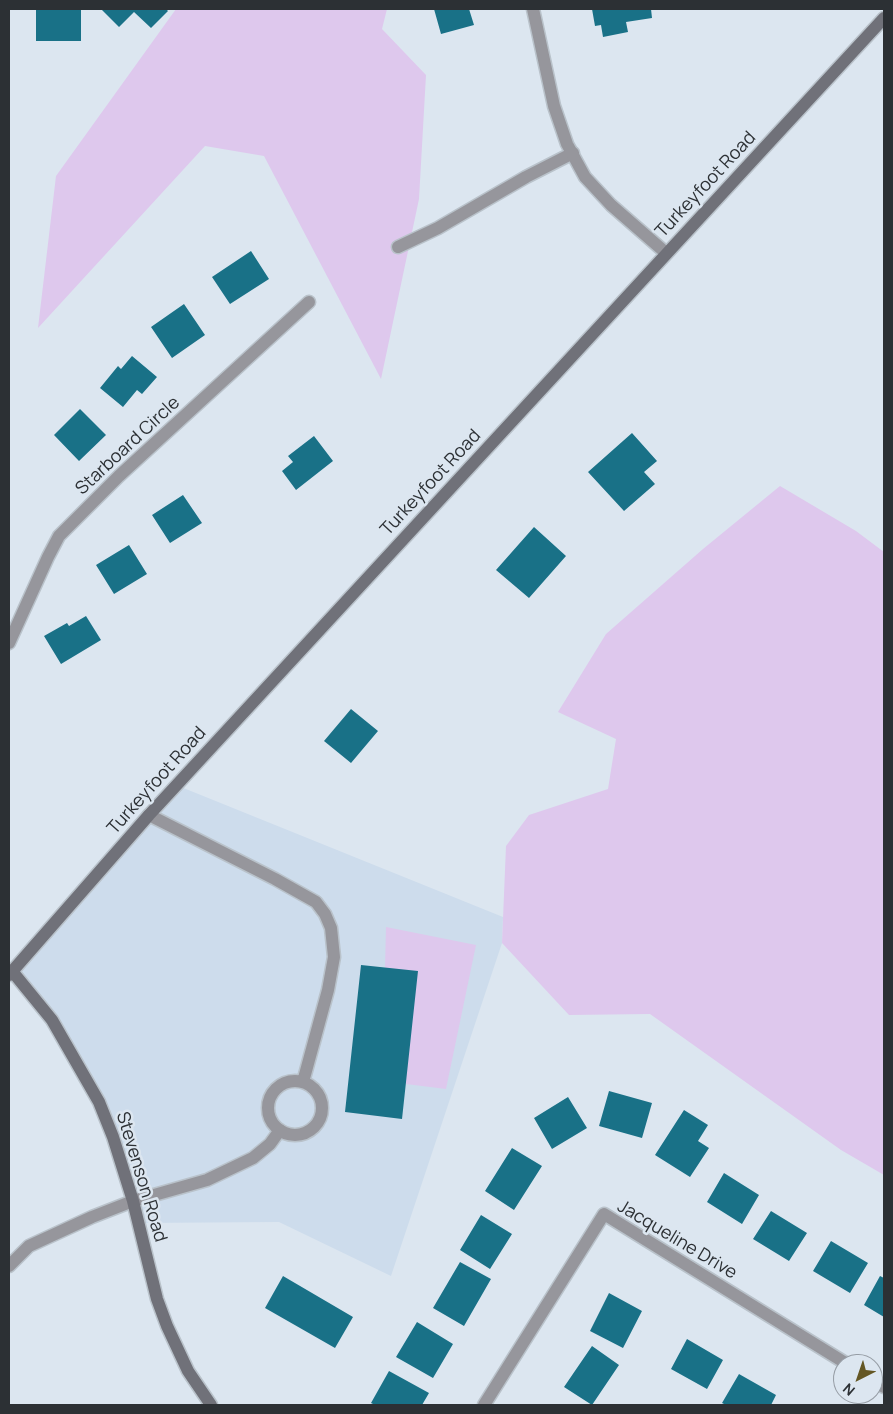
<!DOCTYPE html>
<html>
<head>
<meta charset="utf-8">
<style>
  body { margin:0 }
  #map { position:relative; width:893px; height:1414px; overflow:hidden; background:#dce6f0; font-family:Manrope,sans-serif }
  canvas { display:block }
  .frame { position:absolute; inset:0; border:10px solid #2c3034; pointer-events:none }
  .north { position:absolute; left:833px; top:1354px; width:50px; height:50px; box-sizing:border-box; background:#dce6f0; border:1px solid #969da5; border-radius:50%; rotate:221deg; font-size:14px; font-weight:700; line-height:20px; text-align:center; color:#2c3034 }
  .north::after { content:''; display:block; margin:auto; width:18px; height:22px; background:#645724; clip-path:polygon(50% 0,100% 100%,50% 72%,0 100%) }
</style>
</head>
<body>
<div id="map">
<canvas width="893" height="1414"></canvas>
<div class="frame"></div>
<div class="north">N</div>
</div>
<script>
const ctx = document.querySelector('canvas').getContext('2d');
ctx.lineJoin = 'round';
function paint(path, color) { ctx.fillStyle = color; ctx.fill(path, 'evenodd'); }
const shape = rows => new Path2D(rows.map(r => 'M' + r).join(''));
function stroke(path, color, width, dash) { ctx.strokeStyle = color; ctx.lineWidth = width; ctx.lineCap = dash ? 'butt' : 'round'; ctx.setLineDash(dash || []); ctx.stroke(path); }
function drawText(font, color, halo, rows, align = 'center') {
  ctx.font = font + ' Manrope,sans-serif'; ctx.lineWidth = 5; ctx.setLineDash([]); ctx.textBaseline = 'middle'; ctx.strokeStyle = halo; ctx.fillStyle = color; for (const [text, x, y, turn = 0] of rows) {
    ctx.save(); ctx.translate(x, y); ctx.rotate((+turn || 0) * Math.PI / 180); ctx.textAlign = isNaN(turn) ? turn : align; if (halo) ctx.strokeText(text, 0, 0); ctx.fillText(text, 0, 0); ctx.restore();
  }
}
const built = shape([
  [176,785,503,917,502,943,391,1276,279,1222,138,1223,99,1102,12,971]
]);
const green = shape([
  [176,9,387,9,382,29,426,75,419,199,381,379,264,156,205,146,38,328,56,176],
  [780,486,856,531,884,552,884,1175,841,1150,650,1014,569,1015,502,943,506,846,529,815,608,789,616,739,558,712,606,634,703,549],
  [386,927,476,945,446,1089,406,1084,385,968]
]);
const building = shape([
  [36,9,81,10,81,41,36,41],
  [101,9,166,9,168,11,151,28,134,12,119,27],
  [434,9,469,9,474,25,441,34],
  [592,9,651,9,652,18,626,22,628,32,603,37,601,25,595,26],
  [251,251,269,279,230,304,212,277],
  [184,304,205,335,172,358,151,327],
  [132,356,157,377,142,394,137,390,123,407,100,388,118,366,121,369],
  [80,409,106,435,79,461,54,435],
  [632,433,657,461,644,472,655,484,624,511,588,472],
  [314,436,333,461,296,490,282,471,293,462,288,456],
  [183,495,202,523,170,543,152,515],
  [534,527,566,556,529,598,496,570],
  [129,545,147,574,114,594,96,565],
  [86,616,101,640,61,664,44,636,67,623,69,626],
  [351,709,378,731,351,763,324,741],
  [361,965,418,971,402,1119,345,1112],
  [609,1091,652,1103,642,1138,599,1126],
  [568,1097,587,1128,552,1149,534,1118],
  [684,1110,708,1125,698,1141,709,1148,690,1177,655,1155],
  [512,1148,542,1166,514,1210,485,1191],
  [724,1173,759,1195,742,1224,707,1202],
  [771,1211,807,1233,789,1261,753,1239],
  [481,1215,512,1234,490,1269,460,1250],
  [831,1241,868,1263,850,1293,813,1271],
  [460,1262,491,1279,464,1326,433,1308],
  [283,1276,353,1317,335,1348,265,1308],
  [880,1276,884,1278,884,1317,864,1305],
  [609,1293,642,1311,623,1348,590,1331],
  [417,1322,453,1344,433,1378,396,1357],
  [687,1339,723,1360,707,1389,671,1369],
  [592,1346,619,1365,592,1405,564,1387],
  [389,1371,429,1393,422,1405,375,1405,371,1403],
  [739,1374,776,1395,771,1405,726,1405,722,1403]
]);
const service = shape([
  [398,247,438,228,526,177,573,153],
  [149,815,275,879,316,902,325,914,331,928,334,957,328,990,303,1082],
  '268 1108a27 27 0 1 1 54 0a27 27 0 1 1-54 0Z',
  [133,1201,207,1180,253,1158,270,1144,280,1130]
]);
const minor = shape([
  [533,9,554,106,567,144,585,177,611,205,666,253],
  [9,643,48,557,59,536,119,476,309,302],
  [9,1266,29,1246,92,1217,133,1201],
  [873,1380,884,1387],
  [484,1405,604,1214,847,1364]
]);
const secondary = shape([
  [12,971,52,1020,99,1102,113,1137,133,1201,157,1299,167,1326,188,1371,211,1405],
  [9,975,149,815,884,18]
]);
const streetNames = [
  ["Turkeyfoot Road",706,185,-47],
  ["Starboard Circle",128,446,-43],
  ["Turkeyfoot Road",431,483,-47],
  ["Turkeyfoot Road",157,781,-48],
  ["Stevenson Road",141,1177,73],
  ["Jacqueline Drive",677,1240,31]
];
paint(built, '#cddcec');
paint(green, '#dec8ed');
paint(building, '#197187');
stroke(service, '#b9c2ca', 15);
stroke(minor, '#b9c2ca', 15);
stroke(secondary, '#b9c2ca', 15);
stroke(service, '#96969c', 12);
stroke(minor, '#96969c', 12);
stroke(secondary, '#707179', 12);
drawText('18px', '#2c3034', '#dce6f0', streetNames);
</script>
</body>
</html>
